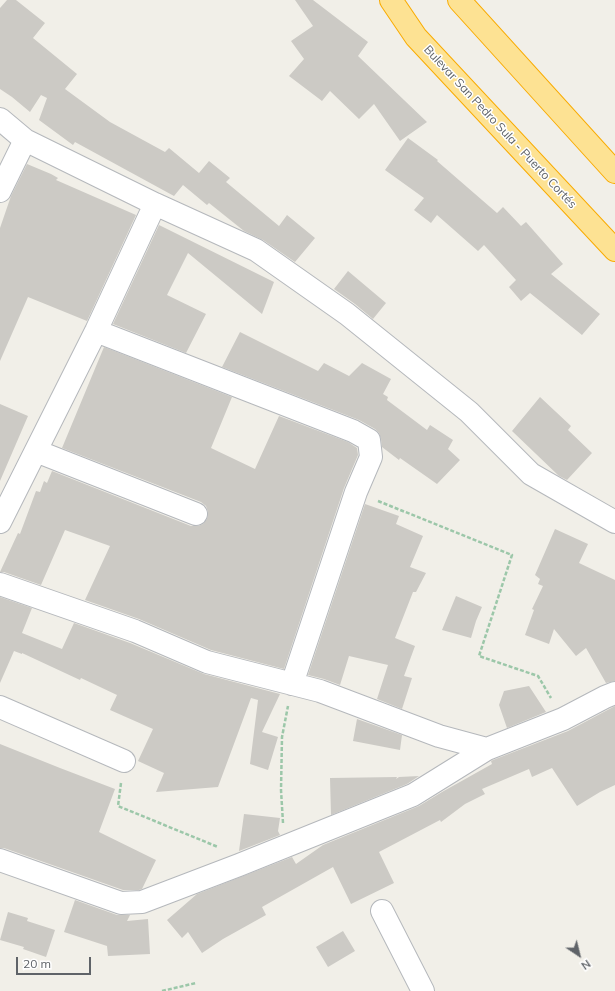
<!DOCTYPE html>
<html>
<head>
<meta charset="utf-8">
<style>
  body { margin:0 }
  #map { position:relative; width:615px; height:991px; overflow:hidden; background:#f1efe8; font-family:Mulish,sans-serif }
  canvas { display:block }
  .north { position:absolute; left:559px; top:935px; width:40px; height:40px; -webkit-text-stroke:3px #fff; paint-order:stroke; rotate:145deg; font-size:11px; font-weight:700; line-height:16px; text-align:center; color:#5f6368 }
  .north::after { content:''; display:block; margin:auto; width:14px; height:18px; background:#5f6368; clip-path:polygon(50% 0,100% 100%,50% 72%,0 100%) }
  .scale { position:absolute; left:16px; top:957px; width:75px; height:18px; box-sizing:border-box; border:2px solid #5f6368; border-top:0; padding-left:5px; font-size:12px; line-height:14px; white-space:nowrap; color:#5f6368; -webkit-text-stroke:3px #fff; paint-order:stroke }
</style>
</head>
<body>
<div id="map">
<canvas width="615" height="991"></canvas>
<div class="north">N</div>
<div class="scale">20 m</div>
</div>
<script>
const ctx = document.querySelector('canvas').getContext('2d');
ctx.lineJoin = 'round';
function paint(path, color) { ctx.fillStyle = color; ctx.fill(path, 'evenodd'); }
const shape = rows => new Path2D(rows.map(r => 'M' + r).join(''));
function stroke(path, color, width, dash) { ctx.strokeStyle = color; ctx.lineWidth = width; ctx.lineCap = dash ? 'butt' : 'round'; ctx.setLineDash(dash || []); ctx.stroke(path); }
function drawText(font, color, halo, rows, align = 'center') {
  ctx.font = font + ' Mulish,sans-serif'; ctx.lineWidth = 3; ctx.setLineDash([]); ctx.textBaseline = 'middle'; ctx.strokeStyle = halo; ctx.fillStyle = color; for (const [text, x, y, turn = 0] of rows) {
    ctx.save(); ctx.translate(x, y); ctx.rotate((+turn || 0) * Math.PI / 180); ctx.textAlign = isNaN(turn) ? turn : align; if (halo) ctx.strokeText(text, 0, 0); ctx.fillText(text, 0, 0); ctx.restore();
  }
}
const building = shape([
  [7,0,16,0,45,23,33,38,77,74,65,89,110,122,165,152,169,148,199,173,209,161,230,178,226,182,279,226,287,215,315,238,295,262,263,240,244,231,209,203,207,205,183,185,174,196,75,142,73,145,39,120,47,98,41,95,30,112,12,97,0,89,0,8],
  [295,0,313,0,368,42,358,56,427,122,400,141,374,104,359,119,330,91,322,101,289,76,304,59,291,41,313,26],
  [408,138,438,160,437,161,497,213,503,207,521,226,526,222,563,264,551,274,600,314,582,335,530,293,521,301,509,287,516,280,484,245,478,251,437,215,431,223,414,210,424,198,385,170],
  [27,164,51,174,58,178,56,180,136,215,87,321,28,297,0,361,0,228,11,196],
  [159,225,274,282,262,314,188,253,167,295,206,314,186,353,113,324],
  [348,271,386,303,373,319,355,304,334,289],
  [240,332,318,371,324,363,349,376,362,363,391,379,383,394,388,397,387,400,427,430,430,425,453,440,448,449,460,460,437,484,400,458,399,460,382,447,381,439,379,433,375,429,359,420,222,367],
  [104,347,232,397,211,448,255,469,279,416,348,442,357,448,358,455,344,488,284,669,211,650,139,619,85,600,110,546,65,530,41,585,4,572,0,572,18,533,20,534,36,491,40,492,44,481,47,483,52,471,191,526,198,526,203,524,207,519,208,512,206,506,201,502,62,448],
  [540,397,571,426,568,430,592,453,567,480,559,476,512,431],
  [0,404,28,416,0,481],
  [365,504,399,516,396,524,423,536,410,567,426,573,416,592,413,592,395,638,415,646,404,676,412,678,402,709,377,699,388,665,349,656,340,685,324,679,308,675],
  [555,529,588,544,579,563,615,580,615,681,606,683,586,648,576,656,554,629,549,644,525,635,534,610,532,609,543,586,538,584,540,579,535,575],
  [456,596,482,607,476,621,471,638,442,630],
  [0,597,32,608,22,633,62,649,74,623,130,643,204,674,280,694,262,732,278,737,268,770,250,764,258,700,251,698,218,787,156,792,164,773,138,761,153,729,110,710,117,695,81,678,80,680,22,653,22,654,14,651,0,683],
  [529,686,546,712,507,728,499,705,504,691],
  [615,706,615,785,600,792,577,806,552,768,532,777,529,769,482,789,485,794,465,804,441,822,440,820,379,852,394,883,351,904,333,867,262,907,266,915,223,939,202,953,188,932,182,938,167,920,197,894,292,857,296,864,323,845,419,806,442,792,492,764,491,761,493,760,568,731],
  [357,719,402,735,400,750,353,741],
  [0,744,60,768,115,789,99,832,156,860,142,889,139,890,123,890,4,848,0,848],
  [419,776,407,784,331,815,330,778,397,777,396,779,399,777],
  [244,814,280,818,278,831,280,835,239,851],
  [75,900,117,915,130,915,127,921,148,919,150,954,108,956,107,946,64,932],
  [8,912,28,918,27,921,55,930,46,957,23,949,24,947,0,940],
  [343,931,355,951,328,967,316,947]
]);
const path = shape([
  [378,501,512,555,479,656,538,676,551,698],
  [121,783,118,806,218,847],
  [283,823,281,790,282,737,288,706],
  [162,991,196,983]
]);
const minor = shape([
  [0,119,25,140,155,204,256,250,347,314,469,412,531,474,615,522],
  [0,191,25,140],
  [96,331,353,431,369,440,371,457,356,492,292,684],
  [36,451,196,514],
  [0,522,96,331,155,204],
  [0,584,135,631,207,662,320,691,439,736,487,749],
  [0,707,124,761],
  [0,860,121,903,142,902,239,865,413,795,487,749,563,719,605,697,615,693],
  [382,911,423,991]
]);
const highway = shape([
  [391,0,416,37,615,250],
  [459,0,615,172]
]);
const streetNames = [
  ["Bulevar San Pedro Sula - Puerto Cortés",500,127,47]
];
paint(building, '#cccac5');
stroke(minor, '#b5b8bc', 24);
stroke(highway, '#f9ab00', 24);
stroke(path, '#9cc7a9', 2.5, [4, 2]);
stroke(minor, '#fff', 22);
stroke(highway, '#fde293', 22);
drawText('12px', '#5f6368', '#fff', streetNames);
</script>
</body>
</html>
